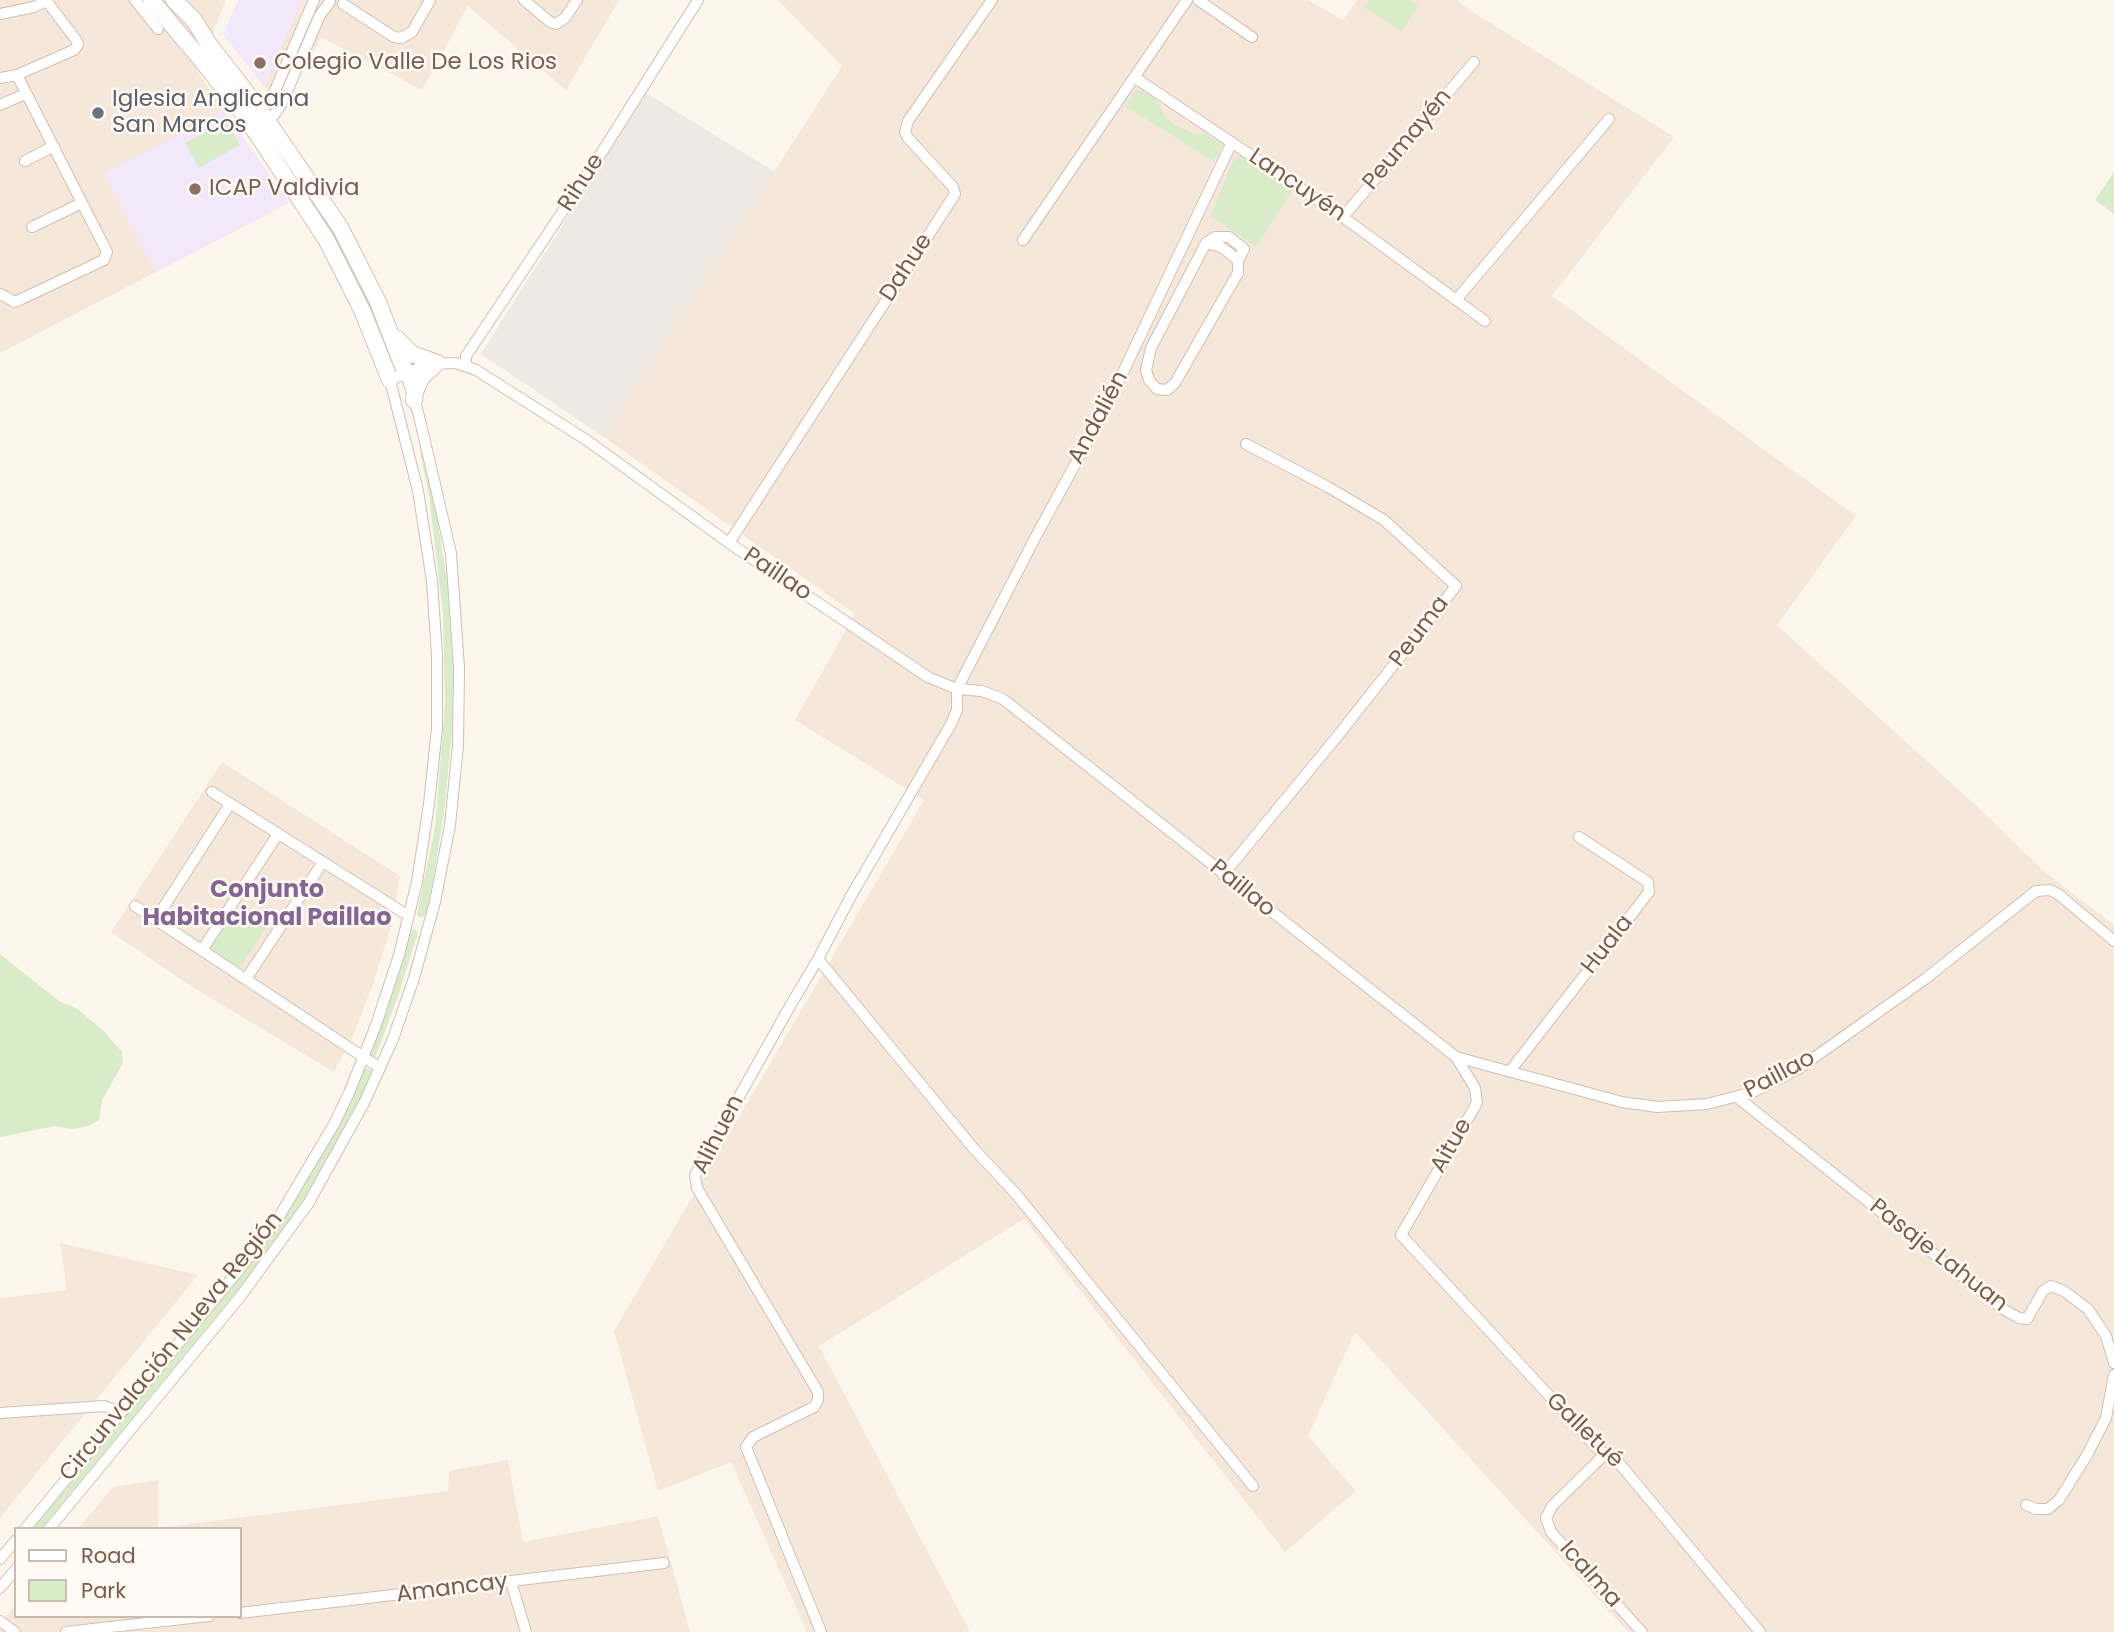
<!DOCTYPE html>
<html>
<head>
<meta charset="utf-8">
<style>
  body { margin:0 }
  #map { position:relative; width:2114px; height:1632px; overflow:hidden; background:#fdf6ec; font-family:Poppins,sans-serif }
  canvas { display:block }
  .legend { position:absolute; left:14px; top:1527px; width:228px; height:91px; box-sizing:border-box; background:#fffaf3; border:2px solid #cabbb1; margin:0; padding:9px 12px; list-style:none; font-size:21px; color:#7a5c4d }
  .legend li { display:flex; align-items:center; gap:14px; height:35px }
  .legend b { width:35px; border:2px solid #cabbb1 }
</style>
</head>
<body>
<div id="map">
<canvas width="2114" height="1632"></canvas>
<ul class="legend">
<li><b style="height:9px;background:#fff"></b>Road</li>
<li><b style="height:19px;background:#d8ecc9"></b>Park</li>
</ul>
</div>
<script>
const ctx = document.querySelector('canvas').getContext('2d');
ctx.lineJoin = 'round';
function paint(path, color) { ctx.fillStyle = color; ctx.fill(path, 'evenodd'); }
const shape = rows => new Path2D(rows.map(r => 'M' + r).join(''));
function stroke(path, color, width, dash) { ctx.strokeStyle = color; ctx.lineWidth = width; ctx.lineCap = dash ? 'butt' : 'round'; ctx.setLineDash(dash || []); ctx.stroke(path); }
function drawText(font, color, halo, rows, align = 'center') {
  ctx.font = font + ' Poppins,sans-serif'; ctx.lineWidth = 5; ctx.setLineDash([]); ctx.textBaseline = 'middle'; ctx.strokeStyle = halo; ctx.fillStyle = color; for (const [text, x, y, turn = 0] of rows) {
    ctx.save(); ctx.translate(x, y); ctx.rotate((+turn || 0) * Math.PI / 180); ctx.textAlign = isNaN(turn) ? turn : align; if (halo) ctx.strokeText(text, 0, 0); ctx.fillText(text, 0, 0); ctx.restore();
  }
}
const residential = shape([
  [0,0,226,0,197,71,289,203,0,353],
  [301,0,619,0,566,90,468,6,422,90,321,37,284,107,264,87],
  [778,0,1308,0,1343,20,1357,0,1458,0,1462,5,1674,137,1552,296,1856,516,1777,625,1982,811,2045,872,2114,925,2114,1632,1628,1632,1355,1332,1308,1436,1356,1491,1285,1552,1024,1219,819,1346,970,1632,807,1632,731,1462,658,1491,614,1331,924,800,795,720,855,614,604,437,842,66],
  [222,762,400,876,391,926,373,984,352,1038,334,1072,191,986,111,932],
  [60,1243,198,1275,0,1518,0,1298,67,1290],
  [508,1460,523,1542,658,1516,690,1632,0,1632,0,1624,16,1604,16,1616,240,1616,240,1529,78,1529,113,1487,158,1480,158,1528,448,1491,449,1471]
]);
const industrial = shape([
  [646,93,775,172,604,437,481,354]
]);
const education = shape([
  [239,0,301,0,264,87,223,34],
  [224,110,289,203,155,272,104,174]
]);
const green = shape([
  [1369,0,1411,0,1418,5,1402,31,1364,7],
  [1141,90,1157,100,1166,118,1176,126,1196,134,1206,134,1223,145,1213,161,1125,106,1135,91],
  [226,121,240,145,199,168,185,143],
  [274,142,331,222,381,324,395,367,392,367,379,325,359,281,345,264,272,144],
  [1241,155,1294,187,1256,247,1210,216,1233,161],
  [2114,172,2114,214,2095,200],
  [423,452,434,496,447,582,453,671,452,731,444,813,432,885,426,914,422,917,418,916,417,913,435,828,445,704,443,613,429,495,420,453],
  [241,902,270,922,241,966,234,967,209,949],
  [414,929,418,932,417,936,398,996,375,1058,372,1059,368,1054,410,933],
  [0,954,59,1001,76,1008,104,1031,122,1052,123,1063,102,1100,99,1120,88,1126,72,1129,55,1126,0,1137],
  [365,1068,371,1070,372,1074,357,1106,309,1191,281,1233,250,1275,41,1529,32,1529,287,1211,332,1137]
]);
const street = shape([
  [135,0,158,29],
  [524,0,550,22,556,24,565,18,577,0],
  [1198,0,1252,37],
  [343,4,394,37,401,38,412,32,430,0],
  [0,14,34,7,48,0],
  [1134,77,1343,217,1485,321],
  [0,78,17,75,74,50,78,45,77,41,46,0],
  [0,105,25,94],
  [256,111,274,93,314,0],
  [263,123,274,115,281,105,320,15,330,2],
  [25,161,54,146],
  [1343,217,1474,62],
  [32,227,82,203],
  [1023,240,1187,0],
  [1206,243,1221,247,1233,256,1238,261,1238,273,1175,383,1167,390,1157,389,1149,380,1146,370,1151,348,1206,243,1215,237,1229,237,1244,249,1238,261],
  [0,294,15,302,104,260,107,252,17,75],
  [1456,300,1609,119],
  [466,366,466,356,595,163,698,0],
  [729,543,955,194,953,187,908,138,905,132,908,121,992,0],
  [212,792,404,913],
  [1223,875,1336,738,1456,586,1384,520,1328,487,1246,444],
  [135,906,380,1068],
  [156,919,230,804],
  [202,950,278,834],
  [818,959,974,1149,1016,1194,1253,1486],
  [246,979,323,862],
  [1456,1057,1475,1088,1477,1103,1401,1235,1600,1451,1614,1457,1760,1632],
  [1510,1071,1649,892,1648,882,1579,837],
  [1737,1097,2003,1309,2019,1318,2027,1319,2043,1291,2051,1286,2064,1291,2088,1309,2106,1336,2114,1363],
  [0,1413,104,1406,122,1412],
  [1606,1453,1552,1506,1546,1518,1551,1532,1642,1632],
  [2026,1505,2036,1509,2048,1509,2059,1500,2087,1455,2106,1418,2114,1375],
  [25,1529,238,1271,280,1215,334,1124,349,1093,376,1025,399,955,417,882,429,804,437,728,437,656,432,581,418,491,390,380,428,364,456,363,476,370,588,441,729,543,928,677,957,689,982,691,1003,699,1456,1057,1622,1102,1657,1107,1707,1104,1753,1092,1798,1069,1925,979,2036,891,2050,890,2058,894,2114,941],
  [49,1529,240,1297,308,1204,364,1103,393,1039,414,978,435,902,450,825,458,746,459,668,451,553,419,416,406,374],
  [0,1559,16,1540],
  [511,1582,526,1632],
  [0,1588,16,1569],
  [240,1613,664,1563],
  [0,1621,15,1632],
  [66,1632,209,1616],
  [821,1632,746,1447,753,1437,814,1407,818,1400,818,1392,697,1188,695,1175,790,1006,818,959,851,896,951,724,957,710,957,689,1035,538,1109,402,1232,142]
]);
const secondary = shape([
  [151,0,204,63,246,117,326,239,362,310,390,380],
  [174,0,194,20,208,43,259,109,340,227,378,302,406,374],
  [396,338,412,354,437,363,421,378,415,392,414,400]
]);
const markers = [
  [260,63,7,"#8d6e63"],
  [98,113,7,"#6b7280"],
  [195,189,7,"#8d6e63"]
];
const educationNames = [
  ["Colegio Valle De Los Rios",274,63],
  ["ICAP Valdivia",209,189]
];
const worshipNames = [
  ["Iglesia Anglicana",112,100],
  ["San Marcos",112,126]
];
const streetNames = [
  ["Peumayén",1408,140,-50],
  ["Rihue",582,183,-57],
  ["Lancuyén",1297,186,34],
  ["Dahue",907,268,-57],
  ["Andalién",1099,418,-62],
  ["Paillao",777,575,34],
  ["Peuma",1420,632,-53],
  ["Paillao",1242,889,39],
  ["Huala",1608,945,-52],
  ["Paillao",1780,1075,-28],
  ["Alihuen",719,1135,-63],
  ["Aitue",1452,1146,-60],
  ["Pasaje Lahuan",1938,1256,38],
  ["Circunvalación Nueva Región",172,1347,-51],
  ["Galletué",1584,1431,44],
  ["Icalma",1590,1575,48],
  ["Amancay",452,1589,-7]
];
const neighbourhoodNames = [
  ["Conjunto",267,891],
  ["Habitacional Paillao",267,919]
];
paint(residential, '#f5e8da');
paint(industrial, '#efe9e4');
paint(education, '#f3e8fa');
paint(green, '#d8ecc9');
stroke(street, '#d1beb0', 12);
stroke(secondary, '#d6c0b0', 18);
stroke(street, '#fff', 10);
stroke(secondary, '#fff', 16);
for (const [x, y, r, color] of markers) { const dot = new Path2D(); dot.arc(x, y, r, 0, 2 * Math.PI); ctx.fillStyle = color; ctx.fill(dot); stroke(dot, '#fffaf3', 2.5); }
drawText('23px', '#785e54', '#fffaf3', educationNames, 'left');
drawText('23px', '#5b616d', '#fffaf3', worshipNames, 'left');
drawText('23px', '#7a5c4d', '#fffaf3', streetNames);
drawText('bold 24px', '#846695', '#fffaf3', neighbourhoodNames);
</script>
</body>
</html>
